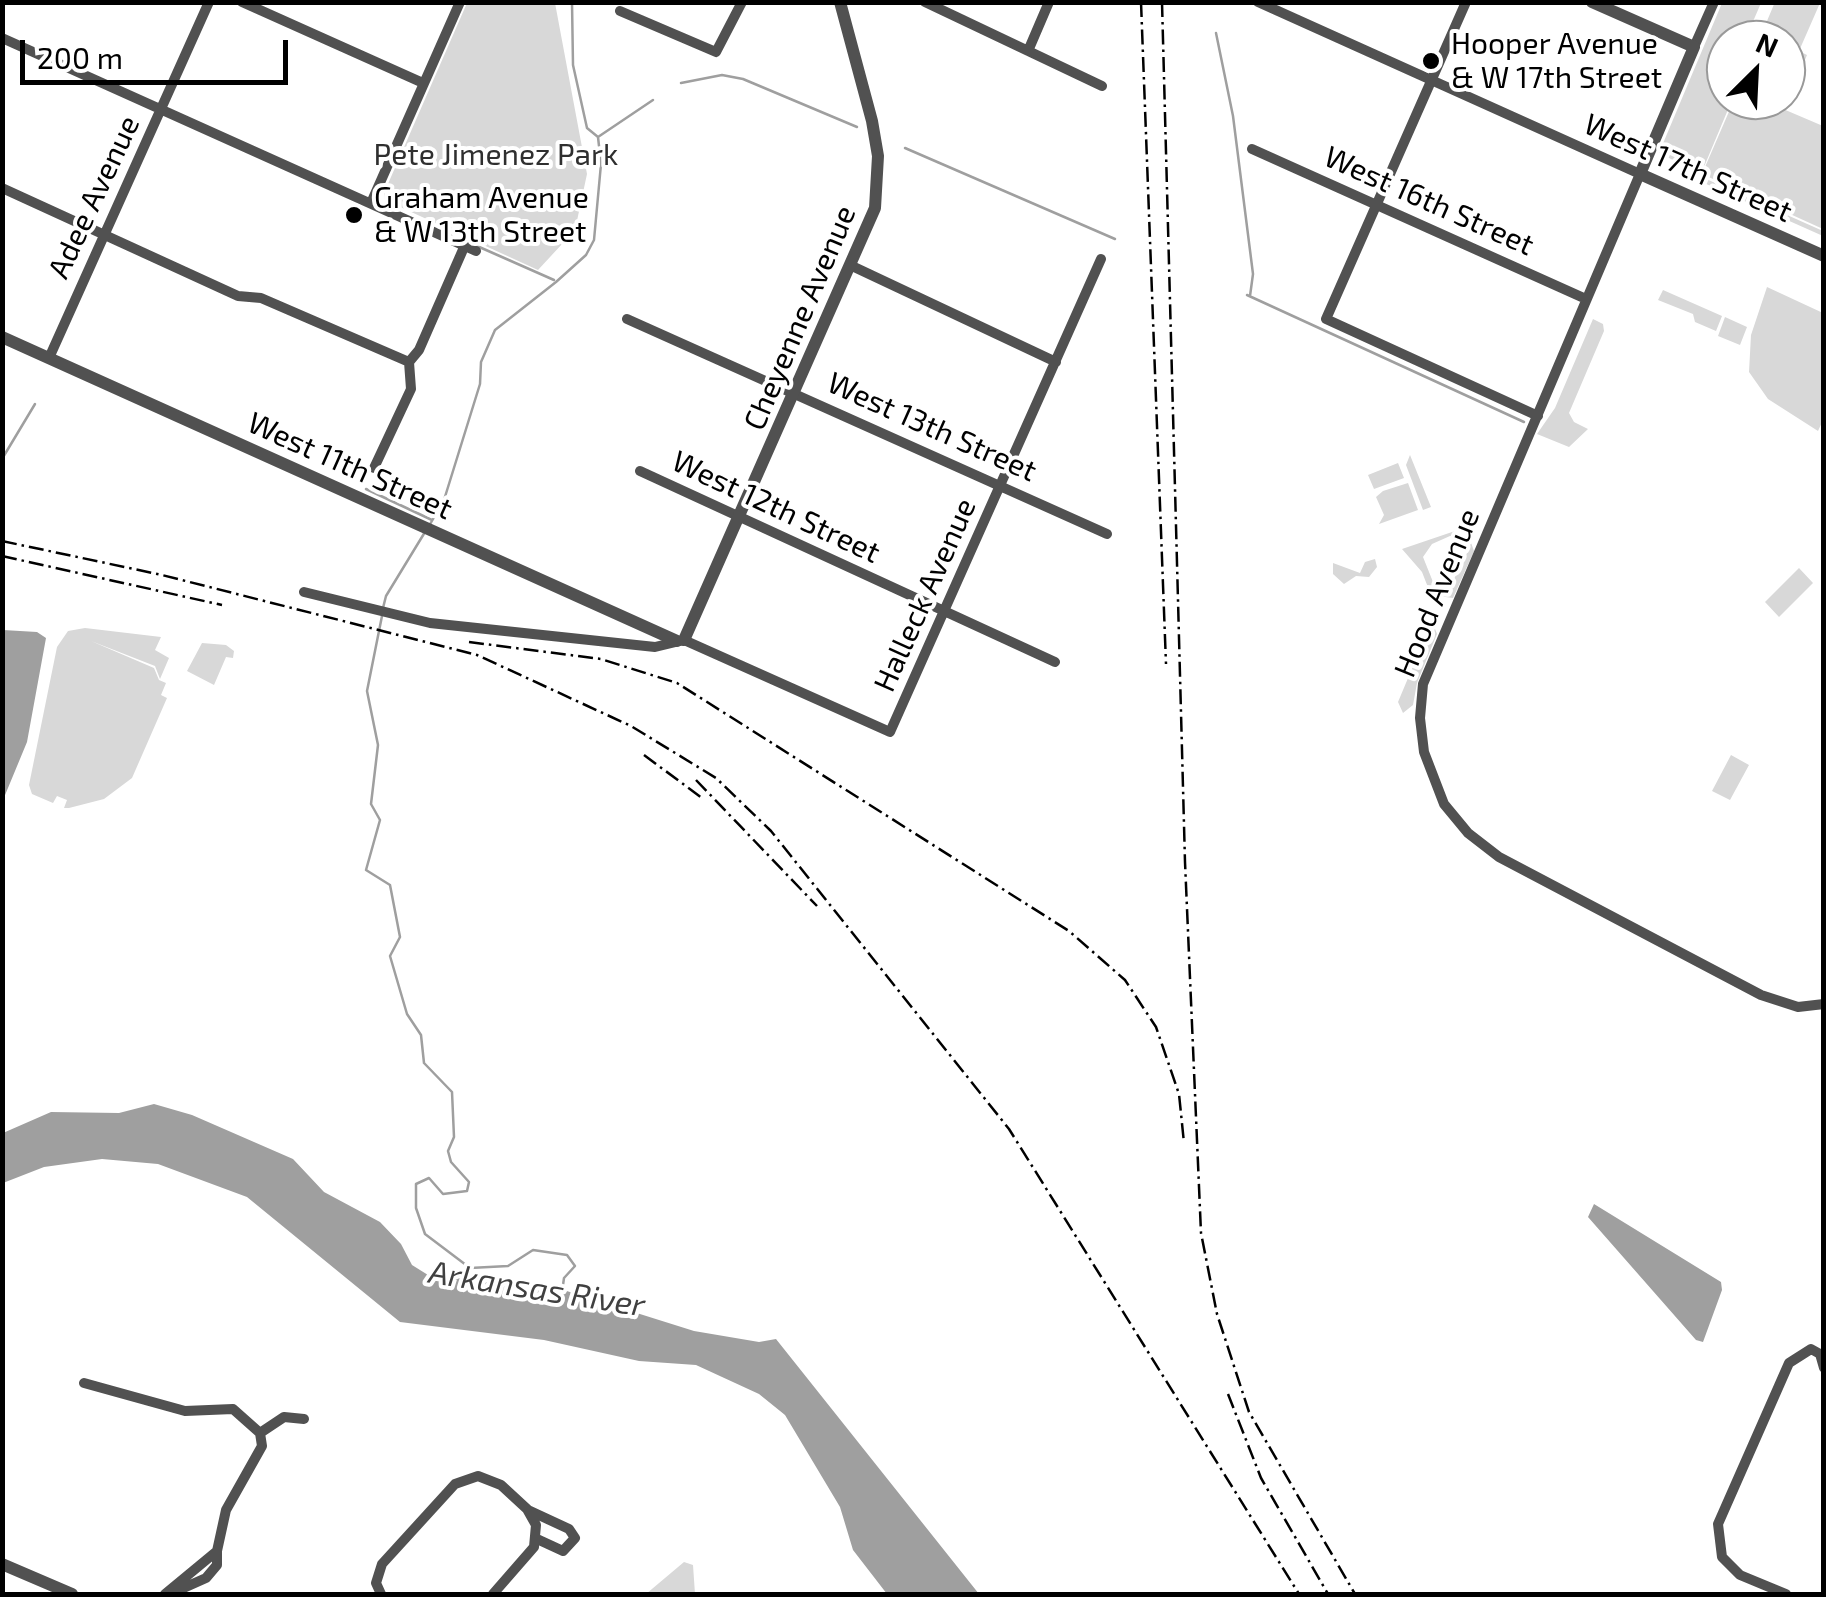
<!DOCTYPE html>
<html>
<head>
<meta charset="utf-8">
<style>
  body { margin:0 }
  #map { position:relative; width:1826px; height:1597px; overflow:hidden; background:#fff; font-family:"Exo 2",sans-serif }
  canvas { display:block }
  .frame { position:absolute; inset:0; border:5px solid #000; pointer-events:none }
  .north { position:absolute; left:1706px; top:20px; width:100px; height:100px; box-sizing:border-box; background:#fff; border:2px solid #999; border-radius:50%; rotate:24deg; font-size:28px; font-weight:700; line-height:40px; text-align:center; color:#000 }
  .north::after { content:''; display:block; margin:auto; width:35px; height:45px; background:#000; clip-path:polygon(50% 0,100% 100%,50% 72%,0 100%) }
  .scale { position:absolute; left:20px; top:40px; width:268px; height:45px; box-sizing:border-box; border:5px solid #000; border-top:0; padding-left:12px; font-size:30px; line-height:35px; white-space:nowrap; color:#000; -webkit-text-stroke:8px #fff; paint-order:stroke }
</style>
</head>
<body>
<div id="map">
<canvas width="1826" height="1597"></canvas>
<div class="frame"></div>
<div class="north">N</div>
<div class="scale">200 m</div>
</div>
<script>
const ctx = document.querySelector('canvas').getContext('2d');
ctx.lineJoin = 'round';
function paint(path, color) { ctx.fillStyle = color; ctx.fill(path, 'evenodd'); }
const shape = rows => new Path2D(rows.map(r => 'M' + r).join(''));
function stroke(path, color, width, dash) { ctx.strokeStyle = color; ctx.lineWidth = width; ctx.lineCap = dash ? 'butt' : 'round'; ctx.setLineDash(dash || []); ctx.stroke(path); }
function drawText(font, color, halo, rows, align = 'center') {
  ctx.font = font + ' "Exo 2",sans-serif'; ctx.lineWidth = 8; ctx.setLineDash([]); ctx.textBaseline = 'middle'; ctx.strokeStyle = halo; ctx.fillStyle = color; for (const [text, x, y, turn = 0] of rows) {
    ctx.save(); ctx.translate(x, y); ctx.rotate((+turn || 0) * Math.PI / 180); ctx.textAlign = isNaN(turn) ? turn : align; if (halo) ctx.strokeText(text, 0, 0); ctx.fillText(text, 0, 0); ctx.restore();
  }
}
const green = shape([
  [1775,2,1820,3,1799,51,1807,55,1789,99,1786,40,1759,40],
  [467,3,555,3,587,174,575,230,538,270,385,200,384,193],
  [1722,3,1761,3,1745,40,1726,40,1726,100,1732,100,1701,174,1659,153],
  [1734,100,1762,100,1823,126,1823,229,1702,174],
  [1695,174,1823,231,1823,236,1695,179],
  [1767,287,1823,313,1824,418,1818,431,1768,399,1749,372,1751,335],
  [1663,290,1722,316,1716,331,1695,322,1693,314,1658,300],
  [1725,317,1747,327,1740,345,1718,336],
  [1593,319,1603,324,1604,331,1569,413,1574,422,1588,429,1569,447,1537,434,1555,408],
  [1410,455,1431,507,1423,510,1406,465],
  [1398,463,1404,478,1374,489,1368,475],
  [1408,483,1418,510,1379,524,1384,515,1376,497,1383,491],
  [1455,531,1469,537,1474,551,1453,598,1431,595,1422,572,1402,549],
  [1450,536,1467,540,1469,549,1452,583,1435,587,1423,557,1432,544],
  [1375,559,1377,567,1369,577,1356,576,1344,584,1333,574,1333,563,1360,573,1365,562],
  [1799,568,1813,583,1779,617,1765,602],
  [1432,621,1437,634,1417,683,1413,705,1403,713,1398,702],
  [85,628,161,637,155,650,169,658,160,679,155,666,91,641,154,668,159,680,166,683,161,695,167,698,132,778,104,799,69,808,64,808,67,800,57,796,53,803,32,794,29,785,57,647,68,631],
  [202,643,226,645,234,651,233,658,226,657,214,685,187,671],
  [1731,755,1749,765,1730,800,1712,791],
  [684,1562,693,1565,695,1594,646,1594]
]);
const water = shape([
  [3,630,37,632,46,638,27,742,3,800],
  [154,1104,192,1115,293,1159,324,1192,380,1222,401,1244,412,1265,428,1275,554,1287,694,1331,759,1342,776,1339,979,1594,887,1594,853,1550,840,1507,785,1415,759,1394,696,1365,639,1361,544,1340,400,1322,247,1197,158,1164,102,1159,44,1167,3,1183,3,1133,51,1112,119,1113],
  [1594,1204,1721,1282,1722,1290,1703,1342,1696,1340,1588,1217]
]);
const stream = shape([
  [1216,33,1233,116,1253,274,1250,296],
  [681,83,722,75,743,79,857,127],
  [598,137,653,100],
  [905,148,1115,239],
  [477,246,554,280],
  [1247,295,1524,422],
  [2,459,35,404],
  [366,489,432,520],
  [429,526,444,500,480,384,481,362,495,330,556,282,586,255,594,240,601,164,598,137,587,128,573,65,572,2],
  [383,608,386,596,425,532],
  [382,616,367,691,378,745,371,804,380,820,366,870,390,885,400,937,390,956,407,1014,421,1035,424,1063,452,1092,454,1137,448,1151,451,1162,469,1182,467,1191,443,1194,429,1178,416,1184,416,1208,425,1234,470,1268,508,1266,533,1250,567,1255,575,1266,564,1278,562,1292]
]);
const minor = shape([
  [242,2,423,83],
  [925,2,1102,86],
  [1258,2,1640,174,1423,684,1420,718,1424,752,1444,804,1468,833,1499,857,1761,995,1798,1007,1824,1004],
  [1466,2,1326,319,1538,416],
  [620,11,716,52,742,2],
  [2,38,476,251],
  [1694,47,1714,2],
  [1028,51,1049,2],
  [1252,149,1586,299],
  [2,188,238,296,261,298,409,362],
  [371,203,460,2],
  [852,266,1056,362],
  [627,319,1107,534],
  [49,358,209,2],
  [409,362,419,350,465,245],
  [374,468,411,389,409,362],
  [640,471,1055,662],
  [304,592,430,623,655,647,684,640,890,732,1101,259],
  [84,1383,185,1411,233,1409,260,1433,262,1446,226,1510,217,1551,165,1594],
  [260,1433,284,1417,304,1419],
  [528,1510,569,1529,575,1538,563,1551,537,1539],
  [170,1594,206,1578,217,1565,217,1552],
  [381,1594,376,1583,382,1564,455,1484,478,1476,501,1485,527,1509,536,1525,534,1547,493,1594],
  [1786,1594,1740,1575,1722,1557,1718,1524,1789,1363,1811,1349,1820,1354,1824,1368]
]);
const tertiary = shape([
  [1592,2,1694,47,1640,174,1824,256],
  [2,337,677,641],
  [684,640,875,208,878,156,872,121,840,2],
  [2,1564,72,1594]
]);
const rail = shape([
  [1141,2,1166,664],
  [1162,2,1185,862,1201,1233,1217,1314,1249,1412,1355,1594],
  [2,541,162,575,477,655,631,726,716,778,771,831,1009,1129,1299,1594],
  [2,556,222,605],
  [469,642,601,659,677,683,1069,931,1125,980,1156,1027,1179,1094,1184,1143],
  [644,755,702,798],
  [696,780,817,906],
  [1228,1394,1261,1478,1328,1594]
]);
const markers = [
  [1431,61,10,"#000"],
  [354,215,10,"#000"]
];
const poiNames = [
  ["Hooper Avenue",1451,44],
  ["& W 17th Street",1451,78],
  ["Graham Avenue",374,198],
  ["& W 13th Street",374,232]
];
const parkNames = [
  ["Pete Jimenez Park",496,155]
];
const streetNames = [
  ["West 17th Street",1688,168,24],
  ["Adee Avenue",94,197,-65],
  ["West 16th Street",1429,201,24],
  ["Cheyenne Avenue",800,318,-67],
  ["West 13th Street",932,427,24],
  ["West 11th Street",350,466,24],
  ["West 12th Street",776,507,25],
  ["Hood Avenue",1437,593,-68],
  ["Halleck Avenue",925,595,-66]
];
const waterNames = [
  ["Arkansas River",537,1289,9]
];
paint(green, '#d8d8d8');
paint(water, '#9f9f9f');
stroke(stream, '#9f9f9f', 2.5);
stroke(minor, '#515151', 10);
stroke(tertiary, '#515151', 12);
stroke(rail, '#000', 2.5, [15, 5, 2.5, 5]);
for (const [x, y, r, color] of markers) { const dot = new Path2D(); dot.arc(x, y, r, 0, 2 * Math.PI); ctx.fillStyle = color; ctx.fill(dot); stroke(dot, '#fff', 4); }
drawText('30px', '#000', '#fff', poiNames, 'left');
drawText('30px', '#2f2f2f', '#fff', parkNames);
drawText('30px', '#000', '#fff', streetNames);
drawText('italic 32px', '#404040', '#fff', waterNames);
</script>
</body>
</html>
